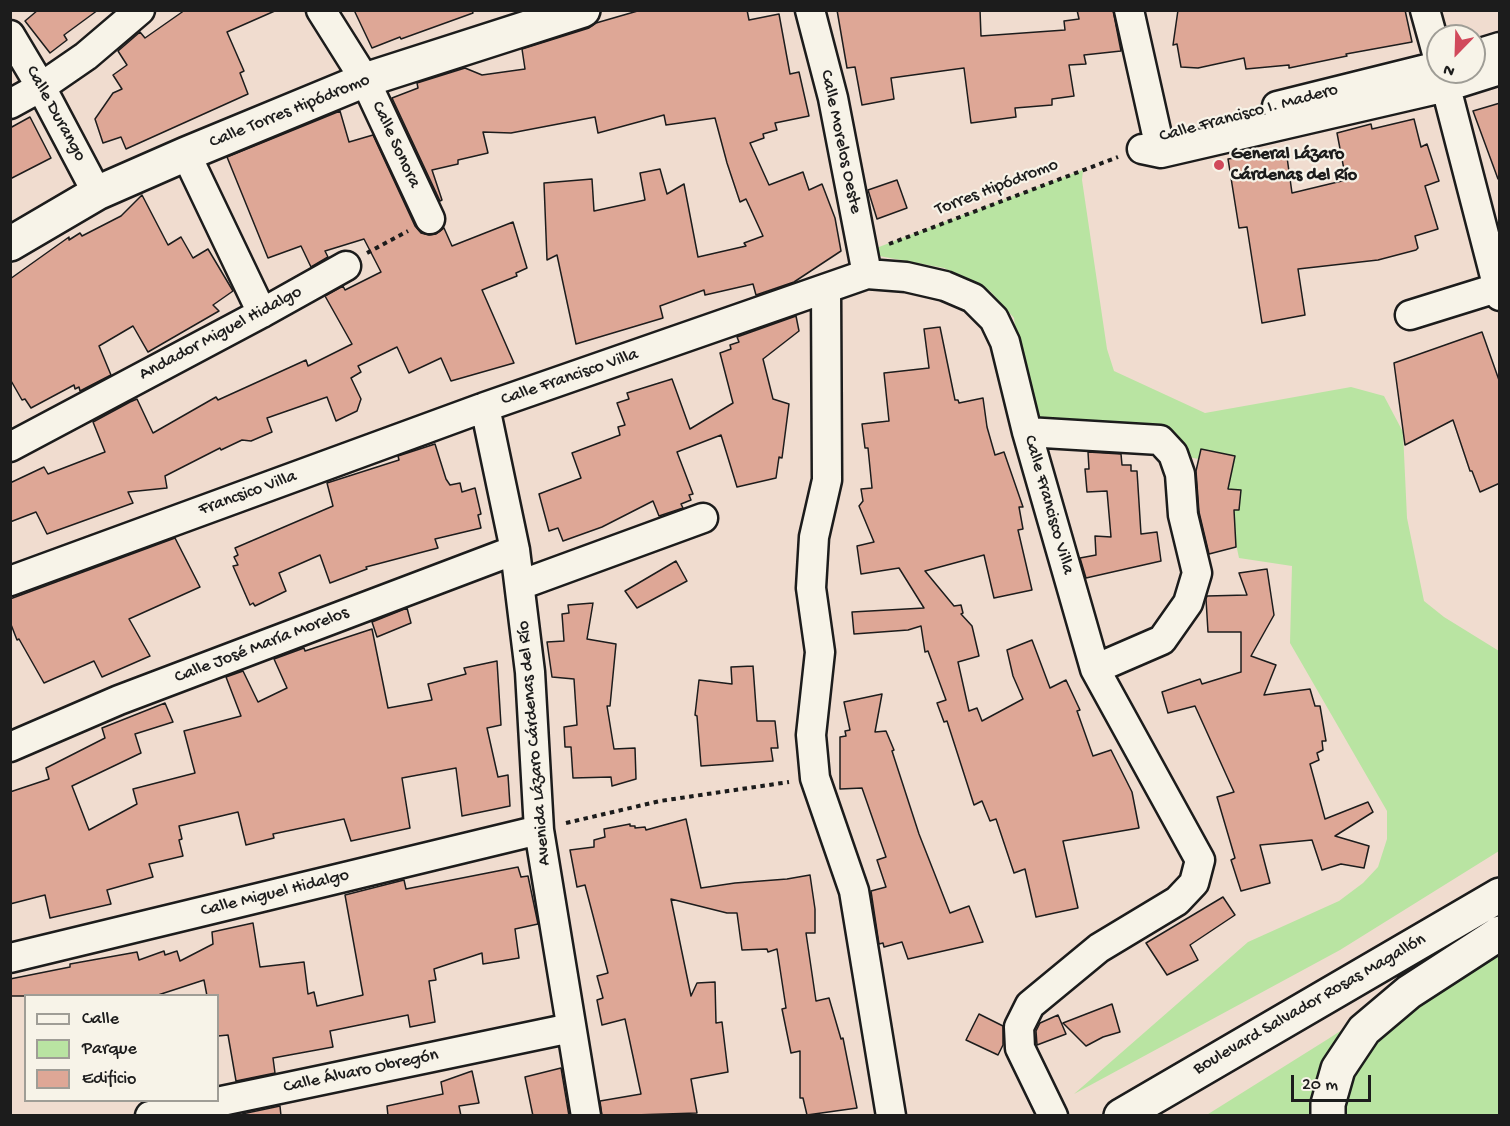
<!DOCTYPE html>
<html>
<head>
<meta charset="utf-8">
<style>
  body { margin:0 }
  #map { position:relative; width:1510px; height:1126px; overflow:hidden; background:#f0dccf; font-family:"Gochi Hand",sans-serif }
  canvas { display:block }
  .frame { position:absolute; inset:0; border:12px solid #1c1c1c; pointer-events:none }
  .legend { position:absolute; left:24px; top:994px; width:195px; height:108px; box-sizing:border-box; background:#f7f3e8; border:2px solid #9f9d96; margin:0; padding:8px 10px; list-style:none; font-size:18px; color:#1c1c1c }
  .legend li { display:flex; align-items:center; gap:12px; height:30px }
  .legend b { width:30px; border:2px solid #9f9d96 }
  .north { position:absolute; left:1426px; top:24px; width:60px; height:60px; box-sizing:border-box; background:#f7f3e8; border:2px solid #9f9d96; border-radius:50%; rotate:203deg; font-size:16px; font-weight:700; line-height:24px; text-align:center; color:#1c1c1c }
  .north::after { content:''; display:block; margin:auto; width:21px; height:27px; background:#d1495b; clip-path:polygon(50% 0,100% 100%,50% 72%,0 100%) }
  .scale { position:absolute; left:1291px; top:1075px; width:80px; height:27px; box-sizing:border-box; border:3px solid #1c1c1c; border-top:0; padding-left:8px; font-size:18px; line-height:21px; white-space:nowrap; color:#1c1c1c; -webkit-text-stroke:4px #f7f3e8; paint-order:stroke }
</style>
</head>
<body>
<div id="map">
<canvas width="1510" height="1126"></canvas>
<div class="frame"></div>
<ul class="legend">
<li><b style="height:8px;background:#f7f3e8"></b>Calle</li>
<li><b style="height:16px;background:#b9e4a2"></b>Parque</li>
<li><b style="height:16px;background:#dea796"></b>Edificio</li>
</ul>
<div class="north">N</div>
<div class="scale">20 m</div>
</div>
<script>
const ctx = document.querySelector('canvas').getContext('2d');
ctx.lineJoin = 'round';
function paint(path, color) { ctx.fillStyle = color; ctx.fill(path, 'evenodd'); }
const shape = rows => new Path2D(rows.map(r => 'M' + r).join(''));
function stroke(path, color, width, dash) { ctx.strokeStyle = color; ctx.lineWidth = width; ctx.lineCap = dash ? 'butt' : 'round'; ctx.setLineDash(dash || []); ctx.stroke(path); }
function drawText(font, color, halo, rows, align = 'center') {
  ctx.font = font + ' "Gochi Hand",sans-serif'; ctx.lineWidth = 4.5; ctx.setLineDash([]); ctx.textBaseline = 'middle'; ctx.strokeStyle = halo; ctx.fillStyle = color; for (const [text, x, y, turn = 0] of rows) {
    ctx.save(); ctx.translate(x, y); ctx.rotate((+turn || 0) * Math.PI / 180); ctx.textAlign = isNaN(turn) ? turn : align; if (halo) ctx.strokeText(text, 0, 0); ctx.fillText(text, 0, 0); ctx.restore();
  }
}
const green = shape([
  [1083,170,1082,180,1107,349,1114,371,1205,413,1351,387,1384,396,1403,432,1407,518,1424,601,1444,617,1499,651,1499,851,1340,950,1074,1094,1248,942,1339,901,1363,883,1378,867,1387,839,1387,811,1290,643,1292,566,1239,558,1219,463,1173,454,1027,432,1014,318,990,291,944,268,863,253],
  [1499,929,1499,1115,1205,1116,1328,1039]
]);
const building = shape([
  [38,10,98,10,64,35,67,40,50,53,25,21,38,10],
  [185,10,277,10,227,32,244,71,240,73,248,94,126,149,121,137,103,143,95,119,113,93,122,89,113,75,127,65,118,51,140,32,145,38,185,10],
  [354,10,472,10,473,13,401,39,400,37,372,48,354,10],
  [641,10,747,10,749,20,779,14,790,74,799,72,809,116,775,123,777,130,763,134,764,138,750,143,769,185,803,172,809,190,822,184,835,218,841,251,794,282,756,295,753,284,705,295,704,290,660,306,663,318,576,344,557,255,547,260,544,183,592,179,594,211,645,200,640,173,660,169,667,194,684,184,698,257,746,246,744,243,763,236,746,199,740,202,727,163,715,118,666,125,664,115,598,133,595,117,511,133,483,132,488,153,458,160,458,164,432,170,442,200,440,201,392,98,418,88,417,83,465,68,482,75,525,69,522,49,589,28,596,23,641,10],
  [837,10,980,10,981,36,1065,30,1064,21,1079,19,1077,10,1113,10,1121,51,1084,55,1086,64,1069,65,1074,96,1052,99,1052,105,1015,108,1016,117,971,123,964,68,891,78,894,99,862,105,855,67,847,68,837,10],
  [1178,10,1405,10,1412,42,1346,54,1347,56,1289,68,1289,65,1246,69,1244,58,1198,68,1181,67,1177,44,1173,45,1178,10],
  [1500,103,1500,179,1498,179,1473,111,1500,103],
  [340,111,349,142,373,135,415,226,421,233,429,235,436,234,444,228,452,246,513,222,527,268,516,273,517,276,482,290,514,363,451,381,441,358,409,373,397,347,358,366,361,372,351,378,361,399,357,411,336,421,327,397,267,418,272,432,251,441,242,440,221,450,220,448,165,476,167,488,128,492,133,503,47,534,36,512,10,522,10,483,44,467,48,474,105,452,93,422,130,402,137,399,153,433,216,397,218,400,306,360,308,366,352,344,325,296,343,286,345,290,381,272,364,239,325,251,328,257,311,267,301,246,268,258,227,157,340,111],
  [30,117,51,158,10,179,10,128,30,117],
  [1414,119,1421,147,1427,144,1439,181,1425,186,1438,229,1415,236,1418,248,1416,250,1378,260,1298,269,1305,315,1262,323,1247,227,1239,228,1228,159,1286,150,1292,193,1346,180,1337,133,1371,124,1372,129,1414,119],
  [897,180,907,208,877,219,868,190,897,180],
  [142,195,168,245,181,237,193,258,208,249,233,291,213,305,219,311,148,352,133,326,99,346,111,375,80,391,79,387,75,389,74,385,31,408,25,399,22,400,10,379,10,279,69,237,69,240,80,233,82,236,121,216,142,195],
  [796,316,799,331,763,359,773,399,789,404,782,458,779,457,776,478,737,487,721,435,677,452,693,494,689,495,691,500,681,504,683,508,659,516,653,501,602,527,563,541,558,528,549,531,539,494,581,478,572,453,620,435,618,427,625,425,617,403,629,399,627,393,672,379,690,429,733,403,720,353,731,349,730,345,739,342,737,337,796,316],
  [940,327,955,400,958,400,959,403,983,398,987,427,995,455,1004,452,1023,507,1019,507,1023,529,1018,530,1032,590,994,598,984,555,925,571,954,606,961,605,963,613,961,614,972,626,979,656,958,662,969,711,977,708,982,721,1023,699,1013,676,1007,650,1032,640,1050,688,1066,680,1080,710,1077,711,1093,756,1111,750,1132,792,1139,828,1063,841,1078,908,1036,917,1025,869,1014,873,996,819,990,821,982,801,974,805,947,721,944,722,937,703,946,700,928,651,925,652,921,626,908,630,854,634,852,612,924,608,899,568,861,574,857,546,874,542,859,506,863,501,861,489,872,488,868,448,865,448,862,424,889,421,884,373,929,368,924,329,940,327],
  [1482,332,1500,383,1500,483,1480,492,1472,471,1470,471,1453,420,1405,445,1394,363,1482,332],
  [435,444,446,479,450,485,460,483,462,492,475,488,481,514,478,515,481,528,435,539,438,548,366,567,367,569,330,583,320,555,279,573,286,591,255,606,253,603,250,605,233,566,238,565,234,557,238,555,235,548,333,506,327,483,399,460,398,456,435,444],
  [1201,449,1235,456,1228,489,1241,490,1239,510,1234,510,1236,547,1209,554,1199,512,1196,471,1201,449],
  [1088,452,1121,454,1122,465,1131,465,1131,471,1137,471,1141,534,1157,532,1161,561,1086,578,1080,558,1096,555,1095,536,1111,537,1107,491,1087,492,1085,469,1089,469,1088,452],
  [175,538,200,587,129,619,150,656,102,677,94,661,44,683,19,639,17,640,10,622,10,599,175,538],
  [676,561,687,581,637,608,625,591,676,561],
  [1267,569,1274,615,1251,656,1276,665,1264,695,1310,689,1315,706,1320,706,1326,741,1322,741,1323,750,1317,753,1319,760,1310,764,1325,819,1368,802,1373,812,1335,836,1369,846,1364,868,1341,864,1322,870,1312,840,1260,845,1270,883,1241,891,1231,860,1235,858,1217,797,1234,792,1195,706,1168,713,1162,692,1200,679,1202,684,1241,672,1241,632,1208,632,1206,599,1207,596,1247,595,1239,573,1267,569],
  [593,603,587,639,616,644,610,706,607,706,614,749,635,748,636,779,612,786,611,777,573,778,571,747,565,747,564,727,577,725,574,679,552,677,547,642,564,641,562,614,569,613,568,605,593,603],
  [407,608,411,623,377,637,372,622,407,608],
  [372,629,388,708,432,700,428,684,466,674,464,668,497,661,501,725,487,728,498,777,508,775,510,806,462,816,456,768,402,778,410,828,351,841,344,819,273,834,274,838,246,845,238,812,179,826,182,839,179,840,183,856,149,864,153,877,107,890,111,904,50,918,45,895,10,904,10,792,49,779,46,768,105,738,102,728,165,703,173,722,135,734,141,753,72,786,89,830,137,804,133,789,195,773,184,731,241,716,226,677,243,671,258,702,287,688,274,659,304,648,305,651,372,629],
  [753,666,757,721,775,721,778,748,771,748,773,761,701,766,697,716,695,715,699,680,732,684,731,667,753,666],
  [882,694,875,732,886,731,894,750,892,751,919,834,950,913,969,906,983,942,908,959,902,942,884,947,883,943,879,944,871,891,886,887,877,860,886,857,862,788,840,789,840,737,846,736,845,731,850,730,844,702,882,694],
  [686,819,701,888,735,883,787,879,810,875,815,909,815,933,806,933,816,1001,829,998,841,1039,843,1038,857,1108,807,1115,803,1098,800,1098,800,1051,791,1053,782,1009,786,1008,777,949,768,952,767,949,742,950,737,913,727,913,671,899,691,996,697,983,715,982,716,1023,722,1022,728,1072,691,1079,697,1113,602,1116,600,1101,641,1094,625,1019,602,1025,597,1000,603,998,597,976,608,973,585,885,577,887,570,850,594,847,594,840,605,837,604,829,630,824,630,826,635,826,635,828,645,827,646,830,686,819],
  [518,867,521,877,528,876,538,924,515,929,519,958,483,964,482,953,434,969,436,980,429,981,435,1022,410,1027,408,1015,330,1031,333,1047,273,1058,275,1073,236,1081,228,1035,218,1036,218,996,207,996,204,980,155,996,10,996,10,979,70,967,70,964,137,952,139,960,164,951,165,955,177,951,180,961,213,944,212,932,253,923,260,967,304,962,308,994,314,992,317,1006,363,995,345,895,404,880,406,889,518,867],
  [1223,897,1235,915,1190,945,1198,960,1167,975,1146,943,1223,897],
  [1112,1004,1120,1032,1103,1037,1086,1046,1063,1023,1112,1004],
  [979,1014,1003,1026,1003,1045,998,1055,966,1040,979,1014],
  [1058,1015,1066,1034,1037,1045,1036,1031,1040,1023,1058,1015],
  [561,1068,569,1116,533,1116,525,1077,561,1068],
  [472,1071,479,1103,459,1106,461,1116,388,1116,387,1106,443,1094,441,1082,472,1071],
  [280,1106,281,1116,243,1116,242,1114,280,1106]
]);
const path = shape([
  [889,244,1118,157],
  [367,253,408,231],
  [566,823,660,801,789,782]
]);
const minor = shape([
  [321,10,365,80,430,219],
  [810,10,833,98,867,274],
  [1129,10,1161,153],
  [1425,10,1438,57],
  [10,35,41,87,97,193],
  [1474,55,1500,47],
  [1442,72,1500,296],
  [10,104,41,87,86,56,140,10],
  [1277,106,1438,66],
  [1142,149,1161,153,1446,87,1500,70],
  [186,154,262,313],
  [826,289,827,480,814,537,811,588,820,652,811,735,815,778,854,891,891,1116],
  [1410,315,1500,287],
  [485,407,515,550,530,672,539,830,586,1116],
  [1027,432,1160,440,1173,454,1180,474,1183,515,1197,573,1188,603,1162,640,1095,669],
  [10,447,262,313,346,266],
  [10,581,485,407,867,274,906,277,945,286,973,298,994,319,1005,342,1027,432,1095,669,1200,860,1194,883,1177,901,1099,948,1030,1005,1019,1027,1020,1048,1053,1116],
  [520,585,703,518],
  [10,747,119,700,515,550],
  [10,958,539,830],
  [150,1116,571,1028]
]);
const tertiary = shape([
  [10,244,97,193,186,154,365,80,583,10]
]);
const trunk = shape([
  [1121,1116,1500,895],
  [1328,1116,1328,1104,1338,1069,1364,1030,1409,992,1500,933]
]);
const markers = [
  [1219,165,6,"#d1495b"]
];
const streetNames = [
  ["Calle Torres Hipódromo",290,112,-22],
  ["Calle Durango",55,114,61],
  ["Calle Francisco I. Madero",1249,114,-15],
  ["Calle Morelos Oeste",840,142,78],
  ["Calle Sonora",395,145,65],
  ["Torres Hipódromo",997,188,-21],
  ["Andador Miguel Hidalgo",221,334,-28],
  ["Calle Francisco Villa",570,378,-19],
  ["Francsico Villa",248,494,-20],
  ["Calle Francisco Villa",1048,505,74],
  ["Calle José María Morelos",262,646,-21],
  ["Avenida Lázaro Cárdenas del Río",535,743,-95],
  ["Calle Miguel Hidalgo",275,894,-14],
  ["Boulevard Salvador Rosas Magallón",1310,1005,-30],
  ["Calle Álvaro Obregón",361,1072,-12]
];
const poiNames = [
  ["General Lázaro",1231,155],
  ["Cárdenas del Río",1231,176]
];
paint(green, '#b9e4a2');
paint(building, '#dea796');
stroke(building, '#1c1c1c', 1.5);
stroke(minor, '#1c1c1c', 33);
stroke(tertiary, '#1c1c1c', 38);
stroke(trunk, '#1c1c1c', 38);
stroke(path, '#1c1c1c', 4, [4.5, 4.5]);
stroke(minor, '#f7f3e8', 28);
stroke(tertiary, '#f7f3e8', 33);
stroke(trunk, '#f7f3e8', 33);
for (const [x, y, r, color] of markers) { const dot = new Path2D(); dot.arc(x, y, r, 0, 2 * Math.PI); ctx.fillStyle = color; ctx.fill(dot); stroke(dot, '#f7f3e8', 2); }
drawText('18px', '#1c1c1c', '#f7f3e8', streetNames);
drawText('bold 18px', '#1c1c1c', '#f7f3e8', poiNames, 'left');
</script>
</body>
</html>
